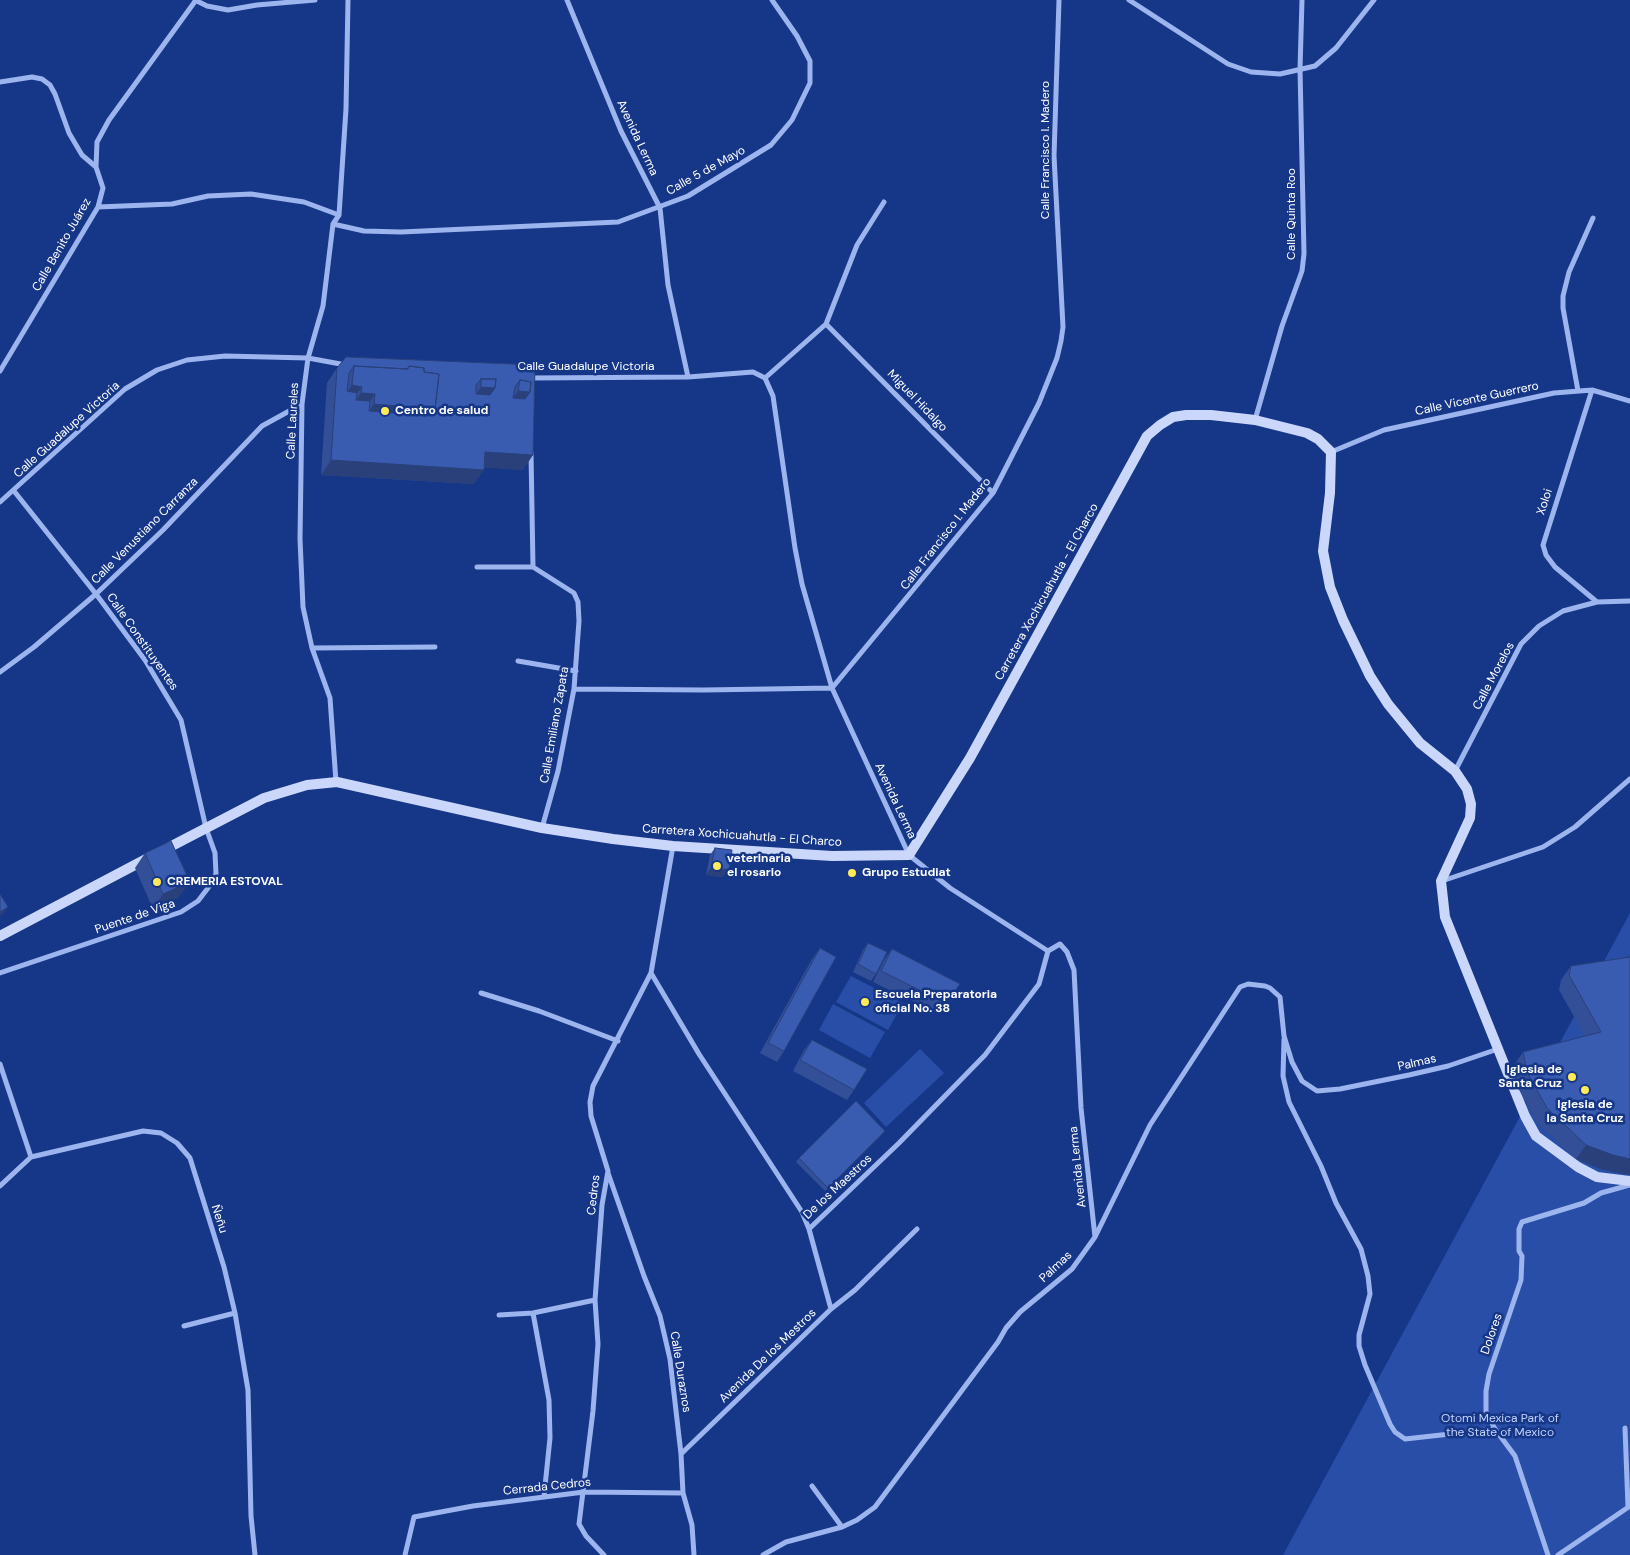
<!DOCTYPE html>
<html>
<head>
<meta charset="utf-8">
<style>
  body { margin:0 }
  canvas { display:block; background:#163688 }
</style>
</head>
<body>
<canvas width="1630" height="1555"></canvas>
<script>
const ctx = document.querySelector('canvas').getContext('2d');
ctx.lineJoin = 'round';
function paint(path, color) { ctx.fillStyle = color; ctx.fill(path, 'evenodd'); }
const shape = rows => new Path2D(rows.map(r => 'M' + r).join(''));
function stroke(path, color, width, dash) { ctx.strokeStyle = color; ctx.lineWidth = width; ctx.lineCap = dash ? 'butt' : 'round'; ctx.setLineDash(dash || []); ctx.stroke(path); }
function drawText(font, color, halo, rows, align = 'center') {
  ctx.font = font + ' "DM Sans",sans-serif'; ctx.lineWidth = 5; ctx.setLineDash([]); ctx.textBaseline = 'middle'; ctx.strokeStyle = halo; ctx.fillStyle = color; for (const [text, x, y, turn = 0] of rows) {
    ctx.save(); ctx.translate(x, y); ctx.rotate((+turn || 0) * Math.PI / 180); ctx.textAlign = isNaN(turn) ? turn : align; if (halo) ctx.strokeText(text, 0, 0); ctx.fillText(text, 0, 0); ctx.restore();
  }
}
const green = shape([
  [1630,913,1630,1555,1283,1555],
  [851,976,903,1003,888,1030,836,1002],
  [833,1004,885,1032,870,1058,819,1030],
  [920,1049,944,1073,886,1127,864,1103]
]);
const street = shape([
  [195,0,207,6,228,10,257,5,315,0],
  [567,0,621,131,660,208,668,285,688,377],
  [1129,0,1228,64,1251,72,1280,74,1315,66,1336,48,1374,0],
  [0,82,32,77,42,79,50,85,55,94,69,133,82,155,96,167],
  [98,207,172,204,208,196,251,194,304,202,339,215],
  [333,224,364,231,401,232,618,222,688,196,771,145,792,120,810,83,810,61,797,36,772,0],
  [826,324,993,493],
  [0,371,98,207,103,188,96,167,97,142,109,120,196,0],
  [529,378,688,377,753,372,765,378],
  [765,378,773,396,795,548,802,584,832,688,909,855,950,888,1048,951],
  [765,378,826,324,857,245,884,202],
  [1592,390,1543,545,1546,555,1555,567,1597,602],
  [1578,391,1563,308,1563,296,1569,272,1593,218],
  [1255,420,1282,326,1302,271,1304,254,1300,69,1302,0],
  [1331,452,1384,430,1554,393,1592,390,1630,401],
  [531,453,533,567,574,593,578,602,579,621,574,689,558,771,542,828],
  [0,502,125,389,157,370,187,360,225,356,308,358,346,365],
  [477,567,533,567],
  [312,648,435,647],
  [518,661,576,671],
  [0,672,34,647,96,594,163,530,262,426,302,404],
  [574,689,704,690,832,688,993,493,1039,403,1057,358,1061,341,1063,327,1054,156,1059,0],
  [1455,771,1521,644,1539,626,1563,611,1597,602,1630,601],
  [336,782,330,698,312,648,303,607,300,539,302,404,308,358,323,306,333,224,339,215,346,109,348,0],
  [1442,881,1543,847,1575,827,1630,779],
  [1048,951,1060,944,1067,952,1074,970,1081,1108,1095,1237],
  [0,973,181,912,198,901,208,888,216,874,215,853,206,828,181,720,145,660,96,594,14,491],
  [651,973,699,1054,802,1212,809,1229,831,1309,681,1454],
  [481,993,539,1011,618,1041],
  [1284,1039,1283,1076,1289,1102,1321,1166,1336,1203,1361,1249,1368,1276,1370,1294,1359,1335,1359,1346,1365,1365,1390,1424,1395,1432,1405,1439,1495,1429],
  [0,1064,31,1157],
  [31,1157,143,1131,161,1133,177,1143,190,1158,224,1267,235,1313,248,1390,251,1516,255,1555],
  [608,1173,644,1276,660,1316,670,1359,681,1454,683,1493,692,1525,694,1555],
  [0,1186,31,1157],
  [809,1229,899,1143,985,1055,1039,984,1048,951],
  [831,1309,855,1290,917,1229],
  [533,1313,549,1400,550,1438,544,1496],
  [499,1315,533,1313,595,1300],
  [184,1326,235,1313],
  [1625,1428,1628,1507],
  [812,1486,842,1527],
  [405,1555,414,1517,473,1506,584,1492,683,1493],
  [604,1555,586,1536,579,1524,593,1411,598,1344,595,1300,602,1205,608,1171,591,1116,590,1102,593,1086,651,973,673,846],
  [763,1555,786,1542,842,1527,857,1520,875,1507,998,1342,1006,1328,1020,1312,1072,1269,1095,1237,1150,1125,1240,987,1248,984,1265,986,1270,988,1280,997,1284,1036,1292,1062,1302,1081,1317,1091,1340,1089,1409,1075,1448,1066,1498,1049],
  [1548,1555,1515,1456,1495,1429,1486,1411,1486,1391,1489,1374,1521,1280,1522,1256,1519,1251,1519,1229,1522,1222,1584,1203,1601,1193,1630,1185],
  [1558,1555,1630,1506]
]);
const secondary = shape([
  [162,851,264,798,307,785,337,782,542,828,613,839,673,846,832,856,909,855,970,758,1147,436,1160,425,1173,417,1186,415,1211,415,1255,420,1307,433,1318,439,1331,452,1330,493,1323,551,1330,587,1343,620,1370,676,1388,704,1420,743,1455,771,1467,789,1471,804,1470,818,1441,881,1445,917,1525,1116,1536,1136,1578,1167,1597,1177,1630,1181],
  [0,936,150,857]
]);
const wall = shape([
  [346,357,535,365,523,470,484,467,474,484,321,475,327,383,337,368],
  [715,848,723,877,706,875,710,855],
  [145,853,179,897,153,909,135,868],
  [868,943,876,974,871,981,853,972,863,950],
  [820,948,784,1051,777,1062,760,1053,812,959],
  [892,949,960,984,939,1014,873,982,884,960],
  [1629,957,1603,1170,1576,1159,1537,1123,1517,1086,1513,1067,1523,1052,1585,1036,1559,990,1561,980,1571,966],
  [812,1040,854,1090,847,1100,793,1071,804,1050],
  [882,1135,825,1191,796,1162,799,1158]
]);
const shadedWall = shape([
  [352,385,362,387,347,408,337,406],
  [481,387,495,388,480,409,466,409],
  [518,391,530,392,515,413,503,412],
  [361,393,375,394,360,416,346,415],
  [374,404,435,409,420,430,359,426],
  [485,452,533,455,523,470,475,467],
  [331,460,484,470,474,484,321,475],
  [711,867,729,870,723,877,706,875],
  [190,882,179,897,153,909,163,894],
  [8,907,3,914,0,916,0,912],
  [885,1131,882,1135,825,1191],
  [1586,1145,1630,1159,1630,1175,1603,1170,1576,1159]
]);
const building = shape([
  [346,357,535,365,533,455,485,452,484,470,331,460,337,368,346,357],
  [354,366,407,369,409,366,424,368,424,372,439,374,435,409,431,416,369,411,370,401,356,400,357,393,347,391,349,373,354,366],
  [481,379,496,379,495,388,490,395,476,394,476,385,481,379],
  [520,380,531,382,530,392,525,399,513,398,515,387,520,380],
  [354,366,408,369,409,366,424,368,424,372,439,374,435,409,374,404,375,394,361,393,362,387,352,385,354,366],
  [481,379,496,379,495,388,481,387,481,379],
  [520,380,531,382,530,392,518,391,520,380],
  [171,841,190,882,163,894,145,853,171,841],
  [715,848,732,850,729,870,711,867,715,848],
  [0,894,8,907,0,912,0,894],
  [868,943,887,952,876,974,858,964,868,943],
  [820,948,836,957,784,1051,768,1043,820,948],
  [892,949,960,984,946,1003,881,971,892,949],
  [1630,957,1630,1159,1613,1155,1586,1145,1547,1108,1527,1072,1523,1052,1601,1032,1569,975,1571,966,1630,957],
  [812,1040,867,1069,854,1090,800,1060,812,1040],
  [856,1101,885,1131,828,1188,799,1158,856,1101]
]);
const markers = [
  [385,411,5,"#ffea5a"],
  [717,866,5,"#ffea5a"],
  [852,873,5,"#ffea5a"],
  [157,882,5,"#ffea5a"],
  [865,1002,5,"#ffea5a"],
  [1572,1077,5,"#ffea5a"],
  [1585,1090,5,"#ffea5a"]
];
const streetNames = [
  ["Avenida Lerma",637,138,65],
  ["Calle Francisco I. Madero",1046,150,-90],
  ["Calle 5 de Mayo",706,171,-29],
  ["Calle Quinta Roo",1292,214,-90],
  ["Calle Benito Juárez",62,245,-60],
  ["Calle Guadalupe Victoria",586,367],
  ["Calle Vicente Guerrero",1477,399,-12],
  ["Miguel Hidalgo",917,401,46],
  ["Calle Laureles",293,421,-87],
  ["Calle Guadalupe Victoria",67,430,-42],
  ["Xoloi",1545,502,-72],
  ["Calle Venustiano Carranza",145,531,-45],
  ["Calle Francisco I. Madero",946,534,-52],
  ["Carretera Xochicuahutla - El Charco",1047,592,-61],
  ["Calle Constituyentes",142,642,55],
  ["Calle Morelos",1494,676,-62],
  ["Calle Emiliano Zapata",555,725,-80],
  ["Avenida Lerma",895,801,65],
  ["Carretera Xochicuahutla - El Charco",742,836,4],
  ["Puente de Viga",135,917,-19],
  ["Palmas",1417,1063,-13],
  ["Avenida Lerma",1078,1167,-96],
  ["De los Maestros",838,1187,-43],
  ["Cedros",594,1195,-83],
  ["Ñeñu",219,1219,72],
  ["Palmas",1056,1267,-43],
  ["Dolores",1492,1334,-71],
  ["Avenida De los Mestros",768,1356,-44],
  ["Calle Duraznos",680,1372,81],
  ["Cerrada Cedros",547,1487,-6]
];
const poiNames = [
  ["Centro de salud",395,411],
  ["veterinaria",727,859],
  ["el rosario",727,873],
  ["Grupo Estudiat",862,873],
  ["CREMERIA ESTOVAL",167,882],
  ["Escuela Preparatoria",875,995],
  ["oficial No. 38",875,1009],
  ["Iglesia de",1562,1070,"right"],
  ["Santa Cruz",1562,1084,"right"],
  ["Iglesia de",1585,1105,"center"],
  ["la Santa Cruz",1585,1119,"center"]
];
const parkNames = [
  ["Otomi Mexica Park of",1500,1419],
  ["the State of Mexico",1500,1433]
];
paint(green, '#284ea7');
stroke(street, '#9db5ee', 5);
stroke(secondary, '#cad7fa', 10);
paint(wall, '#324f97');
paint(shadedWall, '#29407b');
paint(building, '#3a5cb0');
stroke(building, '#29407b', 1);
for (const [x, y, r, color] of markers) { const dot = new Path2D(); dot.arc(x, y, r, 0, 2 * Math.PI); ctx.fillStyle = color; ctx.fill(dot); stroke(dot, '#163688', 2); }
drawText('12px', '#fff', '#163688', streetNames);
drawText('bold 12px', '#fff', '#163688', poiNames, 'left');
drawText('12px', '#c3d3fa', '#163688', parkNames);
</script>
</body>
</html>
